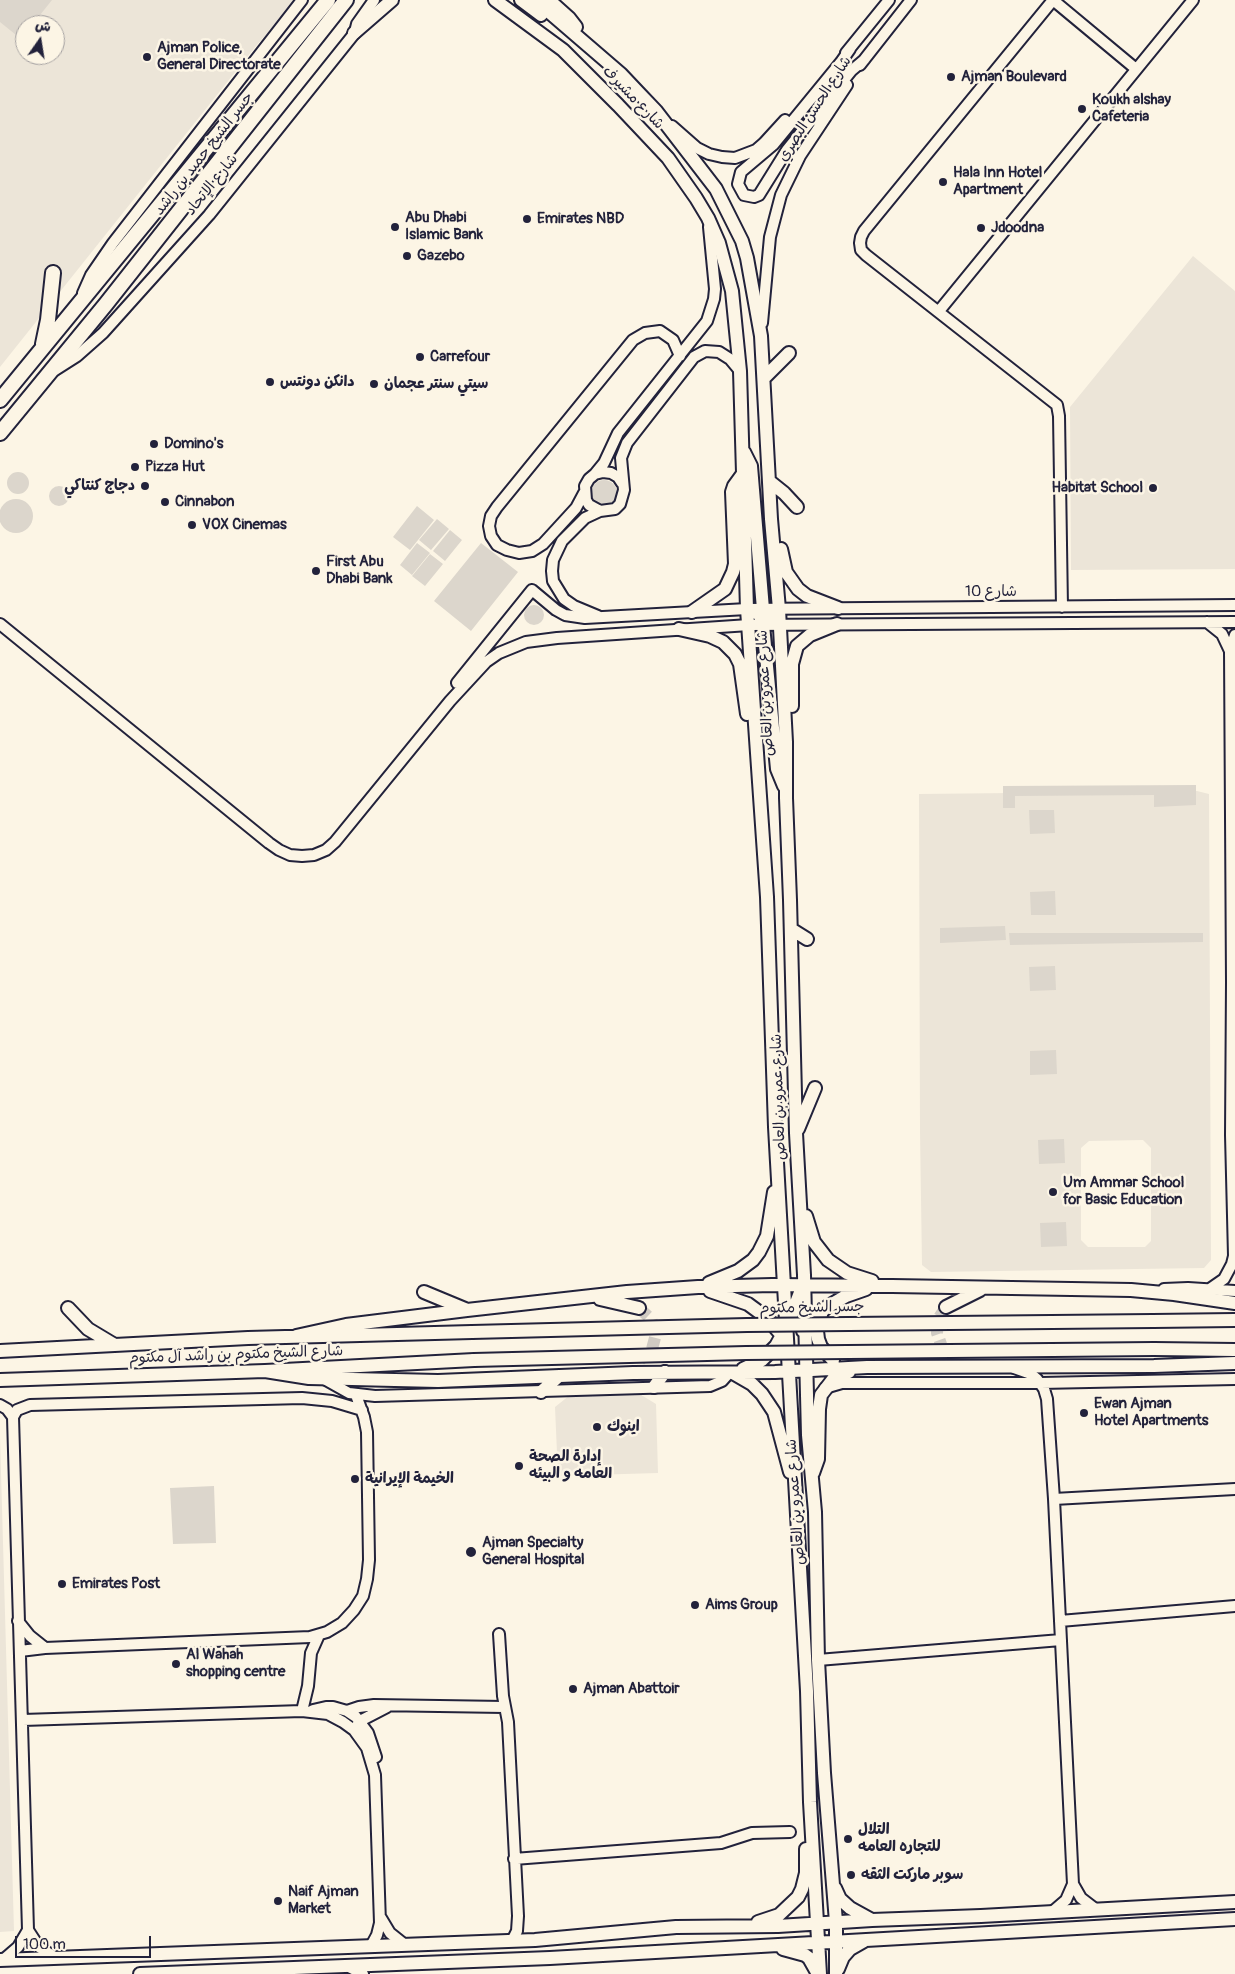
<!DOCTYPE html>
<html>
<head>
<meta charset="utf-8">
<style>
  body { margin:0 }
  #map { position:relative; width:1235px; height:1974px; overflow:hidden; background:#fcf5e5; font-family:Pangolin,"Playpen Sans Arabic",sans-serif }
  canvas { display:block }
  .north { position:absolute; left:15px; top:15px; width:50px; height:50px; box-sizing:border-box; background:#fcf5e5; border:1px solid #a5a1a1; border-radius:50%; rotate:13deg; font-size:14px; font-weight:700; line-height:20px; text-align:center; color:#22223b }
  .north::after { content:''; display:block; margin:auto; width:18px; height:22px; background:#22223b; clip-path:polygon(50% 0,100% 100%,50% 72%,0 100%) }
  .scale { position:absolute; left:15px; top:1936px; width:136px; height:22px; box-sizing:border-box; border:2px solid #22223b; border-top:0; padding-left:6px; font-size:15px; line-height:18px; white-space:nowrap; color:#22223b; -webkit-text-stroke:4px #fcf5e5; paint-order:stroke }
</style>
</head>
<body>
<div id="map">
<canvas width="1235" height="1974"></canvas>
<div class="north">ش</div>
<div class="scale">100 m</div>
</div>
<script>
const ctx = document.querySelector('canvas').getContext('2d');
ctx.lineJoin = 'round';
function paint(path, color) { ctx.fillStyle = color; ctx.fill(path, 'evenodd'); }
const shape = rows => new Path2D(rows.map(r => 'M' + r).join(''));
function stroke(path, color, width, dash) { ctx.strokeStyle = color; ctx.lineWidth = width; ctx.lineCap = dash ? 'butt' : 'round'; ctx.setLineDash(dash || []); ctx.stroke(path); }
function drawText(font, color, halo, rows, align = 'center') {
  ctx.font = font + ' Pangolin,"Playpen Sans Arabic",sans-serif'; ctx.lineWidth = 5; ctx.setLineDash([]); ctx.textBaseline = 'middle'; ctx.strokeStyle = halo; ctx.fillStyle = color; for (const [text, x, y, turn = 0] of rows) {
    ctx.save(); ctx.translate(x, y); ctx.rotate((+turn || 0) * Math.PI / 180); ctx.textAlign = isNaN(turn) ? turn : align; if (halo) ctx.strokeText(text, 0, 0); ctx.fillText(text, 0, 0); ctx.restore();
  }
}
const built = shape([
  [0,0,296,0,256,46,0,367],
  [25,25,55,25,55,55,25,55],
  [1193,256,1235,291,1235,569,1071,570,1070,407],
  [1197,791,1209,794,1211,1260,1204,1268,931,1272,922,1265,920,1131,919,794],
  [1143,1140,1151,1148,1151,1241,1145,1247,1088,1247,1081,1240,1081,1148,1089,1141],
  [638,1393,656,1404,658,1473,558,1476,555,1407,570,1395],
  [0,1437,14,1931,0,1932]
]);
const green = shape([
  [0,0,52,0,32,25,25,25,25,34,21,39,0,22],
  '7 483a11 11 0 1 1 22 0a11 11 0 1 1-22 0Z',
  '591 493a13 13 0 1 1 26 0a13 13 0 1 1-26 0Z',
  '49 496a10 10 0 1 1 20 0a10 10 0 1 1-20 0Z',
  '-1 516a17 17 0 1 1 34 0a17 17 0 1 1-34 0Z',
  [417,506,434,520,410,550,393,537],
  [437,519,449,529,431,550,419,540],
  [450,530,462,540,445,561,433,551],
  [417,543,430,553,412,575,400,565],
  [481,543,518,572,471,631,434,601],
  [430,554,443,564,425,586,412,576],
  '524 615a10 10 0 1 1 20 0a10 10 0 1 1-20 0Z',
  [1196,785,1196,805,1154,807,1154,795,1015,796,1015,808,1003,808,1003,786],
  [1029,810,1054,810,1055,833,1030,834],
  [1055,891,1056,915,1031,915,1030,892],
  [1005,926,1006,940,940,943,940,928],
  [1009,933,1203,933,1203,942,1010,945],
  [1055,966,1056,990,1030,991,1029,967],
  [1056,1050,1057,1074,1030,1075,1030,1051],
  [1064,1139,1065,1163,1039,1164,1038,1140],
  [1066,1222,1067,1246,1041,1247,1040,1223],
  [214,1486,216,1543,173,1544,170,1488]
]);
const majorTunnel = shape([
  [946,1307,938,1319,937,1333,942,1347,952,1357],
  [639,1308,651,1319,656,1334,652,1349,640,1360]
]);
const minor = shape([
  [1053,0,864,231,861,237,860,243,861,250,866,255,1057,405,1059,416,1062,607],
  [1053,0,1136,69],
  [355,32,357,24,374,0],
  [850,49,841,62,773,145,741,172,738,184,744,195,754,197,759,195,787,150,851,71,864,60],
  [846,53,889,0],
  [860,65,911,0],
  [672,126,697,148,709,154,722,157,735,158,756,150,764,143,785,120],
  [83,293,91,275,113,243,302,0],
  [939,311,1193,0],
  [762,323,770,237,781,195,800,156,847,85],
  [55,370,77,356,103,333,209,215,358,29],
  [595,474,604,463,618,433,707,321,714,299,715,289,709,227],
  [622,483,618,477,611,473,603,472,595,474,589,479,585,486,586,500,589,505,600,511,615,509,620,504,624,490,621,458,627,443,694,357,705,351,719,352,730,359,740,371],
  [584,493,576,508,543,544,532,551,519,553,507,550,497,545,491,536,489,526,491,516,497,507,633,340,645,333,660,331,673,340,680,356],
  [598,616,574,606,564,599,553,581,552,571,553,560,562,541,585,518,600,511],
  [1207,622,1222,634,1230,651],
  [0,624,269,843,279,850,290,855,302,856,314,855,326,850,335,842,450,701,486,662,499,653,526,642,557,638,749,625,1235,622],
  [457,683,532,590,556,610,565,615,585,618,747,609,1235,605],
  [1211,1288,1224,1279,1232,1264,1234,1256,1231,1135,1232,982,1230,651,1235,635],
  [1164,1289,1188,1288,1235,1291],
  [1014,1368,1031,1374,1037,1379,1044,1389,1047,1399,1054,1499,1073,1884,1081,1898,1094,1908],
  [324,1379,349,1393,375,1396,710,1386,722,1381,730,1372],
  [825,1388,842,1383,1041,1383,1235,1379],
  [0,1405,7,1409,13,1417,28,1930,39,1947,56,1958],
  [13,1417,17,1410,30,1405,302,1398,332,1401,362,1410],
  [1054,1499,1235,1489],
  [18,1621,30,1636,45,1648],
  [1060,1621,1235,1606],
  [499,1634,503,1696,508,1722,518,1916,517,1931,512,1941],
  [20,1651,45,1648,310,1637,327,1632,342,1623,354,1610,363,1596,367,1579,369,1560,367,1432,364,1417,356,1395],
  [818,1660,1061,1640],
  [313,1710,326,1707,333,1707,347,1711,356,1717,368,1733,376,1757],
  [302,1711,308,1686,311,1653,319,1635],
  [347,1711,359,1707,374,1705,504,1707],
  [23,1720,302,1711,328,1714,343,1722,354,1730,367,1748,375,1775,380,1923,377,1935,371,1946],
  [356,1727,360,1721,387,1707],
  [514,1859,721,1843,752,1833,790,1832],
  [1052,1912,1066,1900,1073,1884],
  [381,1918,390,1933,405,1945],
  [3,1960,18,1947,28,1930],
  [349,1967,363,1974]
]);
const major = shape([
  [495,0,563,50,618,105,668,158,696,198,708,218,719,243,732,291,740,371,747,609,767,897,775,1127,807,1691,810,1802,820,1974],
  [521,0,541,15],
  [535,0,621,74,638,92,656,111,716,189,742,241,747,258,761,336,771,519,779,609,786,742,786,798,790,900,796,1133,804,1275,808,1435,815,1512,818,1660,824,1773,836,1922,836,1974],
  [549,0,569,18,576,27],
  [354,33,392,0],
  [764,378,789,353],
  [744,452,751,466,763,609,771,620],
  [769,481,784,493,797,507],
  [781,549,786,572,798,589,807,596,838,608],
  [747,609,759,614,763,625,777,769,784,786],
  [692,612,725,589,733,572,735,564,732,492,734,486,742,475],
  [679,629,710,636,723,642,735,654,740,664,747,714],
  [792,706,792,664,797,646,810,635,837,624],
  [791,929,807,939],
  [798,1129,815,1088],
  [806,1216,814,1242,828,1260,847,1273,872,1281],
  [709,1283,738,1271,753,1260,759,1252,767,1236,774,1192],
  [710,1291,748,1304,767,1318,779,1332],
  [424,1292,465,1309],
  [600,1299,639,1308],
  [946,1307,980,1290],
  [68,1308,88,1329,113,1344],
  [821,1315,817,1331,818,1339,821,1347,833,1360],
  [1153,1321,1235,1320],
  [803,1331,809,1323,827,1307,846,1296,866,1289],
  [296,1336,346,1325,467,1310,627,1292,698,1287,772,1285,892,1286,1131,1290,1174,1294,1235,1303],
  [1154,1349,1235,1350],
  [0,1351,248,1338,472,1332],
  [743,1369,762,1360,776,1346,787,1326,801,1290],
  [265,1371,309,1378,438,1381,633,1373,775,1372,867,1367,1154,1366,1235,1363],
  [733,1373,752,1384,762,1394,774,1412,790,1472],
  [0,1380,265,1371,474,1360],
  [654,1387,665,1372],
  [541,1392,559,1376],
  [813,1473,818,1459,819,1409,821,1395,834,1378,849,1372],
  [835,1888,840,1899,850,1908,870,1919],
  [758,1922,779,1915,798,1897,802,1889,806,1873,806,1849],
  [783,1949,805,1955,809,1958,818,1974],
  [0,1960,535,1940,676,1927,778,1926,872,1920,981,1916,1235,1902],
  [838,1969,843,1957,850,1949,864,1941],
  [140,1974,550,1958,1235,1919]
]);
const highway = shape([
  [43,344,48,320,53,273],
  [0,400,328,0],
  [0,433,106,304,346,0]
]);
const majorBridge = shape([
  [472,1332,747,1325,1153,1321],
  [474,1360,746,1353,1154,1349]
]);
const markers = [
  [147,57,5,"#22223b"],
  [951,77,5,"#22223b"],
  [1082,109,5,"#22223b"],
  [943,182,5,"#22223b"],
  [527,219,5,"#22223b"],
  [395,227,5,"#22223b"],
  [981,228,5,"#22223b"],
  [407,256,5,"#22223b"],
  [420,357,5,"#22223b"],
  [270,382,5,"#22223b"],
  [374,384,5,"#22223b"],
  [154,444,5,"#22223b"],
  [135,467,5,"#22223b"],
  [145,486,5,"#22223b"],
  [1153,488,5,"#22223b"],
  [165,502,5,"#22223b"],
  [192,525,5,"#22223b"],
  [316,571,5,"#22223b"],
  [1053,1192,5,"#22223b"],
  [1084,1413,5,"#22223b"],
  [597,1427,5,"#22223b"],
  [519,1466,5,"#22223b"],
  [355,1479,5,"#22223b"],
  [471,1552,6,"#22223b"],
  [62,1584,5,"#22223b"],
  [695,1605,5,"#22223b"],
  [176,1664,5,"#22223b"],
  [573,1689,5,"#22223b"],
  [848,1839,5,"#22223b"],
  [851,1875,5,"#22223b"],
  [278,1901,5,"#22223b"]
];
const poiNames = [
  ["Ajman Police,",157,48],
  ["General Directorate",157,65],
  ["Ajman Boulevard",961,77],
  ["Koukh alshay",1092,100],
  ["Cafeteria",1092,117],
  ["Hala Inn Hotel",953,173],
  ["Apartment",953,190],
  ["Abu Dhabi",405,218],
  ["Islamic Bank",405,235],
  ["Emirates NBD",537,219],
  ["Jdoodna",991,228],
  ["Gazebo",417,256],
  ["Carrefour",430,357],
  ["دانكن دونتس",280,382],
  ["سيتي سنتر عجمان",384,384],
  ["Domino's",164,444],
  ["Pizza Hut",145,467],
  ["دجاج كنتاكي",135,486,"right"],
  ["Habitat School",1143,488,"right"],
  ["Cinnabon",175,502],
  ["VOX Cinemas",202,525],
  ["First Abu",326,562],
  ["Dhabi Bank",326,579],
  ["Um Ammar School",1063,1183],
  ["for Basic Education",1063,1200],
  ["Ewan Ajman",1094,1404],
  ["Hotel Apartments",1094,1421],
  ["اينوك",607,1427],
  ["إدارة الصحة",529,1457],
  ["العامه و البيئه",529,1474],
  ["الخيمة الإيرانية",365,1479],
  ["Ajman Specialty",482,1543],
  ["General Hospital",482,1560],
  ["Emirates Post",72,1584],
  ["Aims Group",705,1605],
  ["Al Wahah",186,1655],
  ["shopping centre",186,1672],
  ["Ajman Abattoir",583,1689],
  ["التلال",858,1830],
  ["للتجاره العامه",858,1847],
  ["سوبر ماركت الثقه",861,1875],
  ["Naif Ajman",288,1892],
  ["Market",288,1909]
];
const streetNames = [
  ["شارع مشيرف",633,98,46],
  ["شارع الحسن البصري",815,109,-57],
  ["جسر الشيخ حميد بن راشد",204,154,-52],
  ["شارع الإتحاد",212,185,-51],
  ["شارع 10",991,592],
  ["شارع عمرو بن العاص",766,693,-93],
  ["شارع عمرو بن العاص",779,1097,-92],
  ["جسر الشيخ مكتوم",812,1308,-1],
  ["شارع الشيخ مكتوم بن راشد آل مكتوم",236,1355,-2],
  ["شارع عمرو بن العاص",796,1502,-94]
];
paint(built, '#ece5d8');
paint(green, '#dcd6cc');
stroke(majorTunnel, '#d0cbc3', 12, [12, 6]);
stroke(minor, '#22223b', 14);
stroke(major, '#22223b', 16);
stroke(highway, '#22223b', 18);
stroke(minor, '#fcf5e5', 10);
stroke(major, '#fcf5e5', 12);
stroke(highway, '#fcf5e5', 14);
stroke(majorBridge, '#22223b', 16, []);
stroke(majorBridge, '#fcf5e5', 12);
for (const [x, y, r, color] of markers) { const dot = new Path2D(); dot.arc(x, y, r, 0, 2 * Math.PI); ctx.fillStyle = color; ctx.fill(dot); stroke(dot, '#fcf5e5', 2); }
drawText('bold 15px', '#22223b', '#fcf5e5', poiNames, 'left');
drawText('15px', '#22223b', '#fcf5e5', streetNames);
</script>
</body>
</html>
